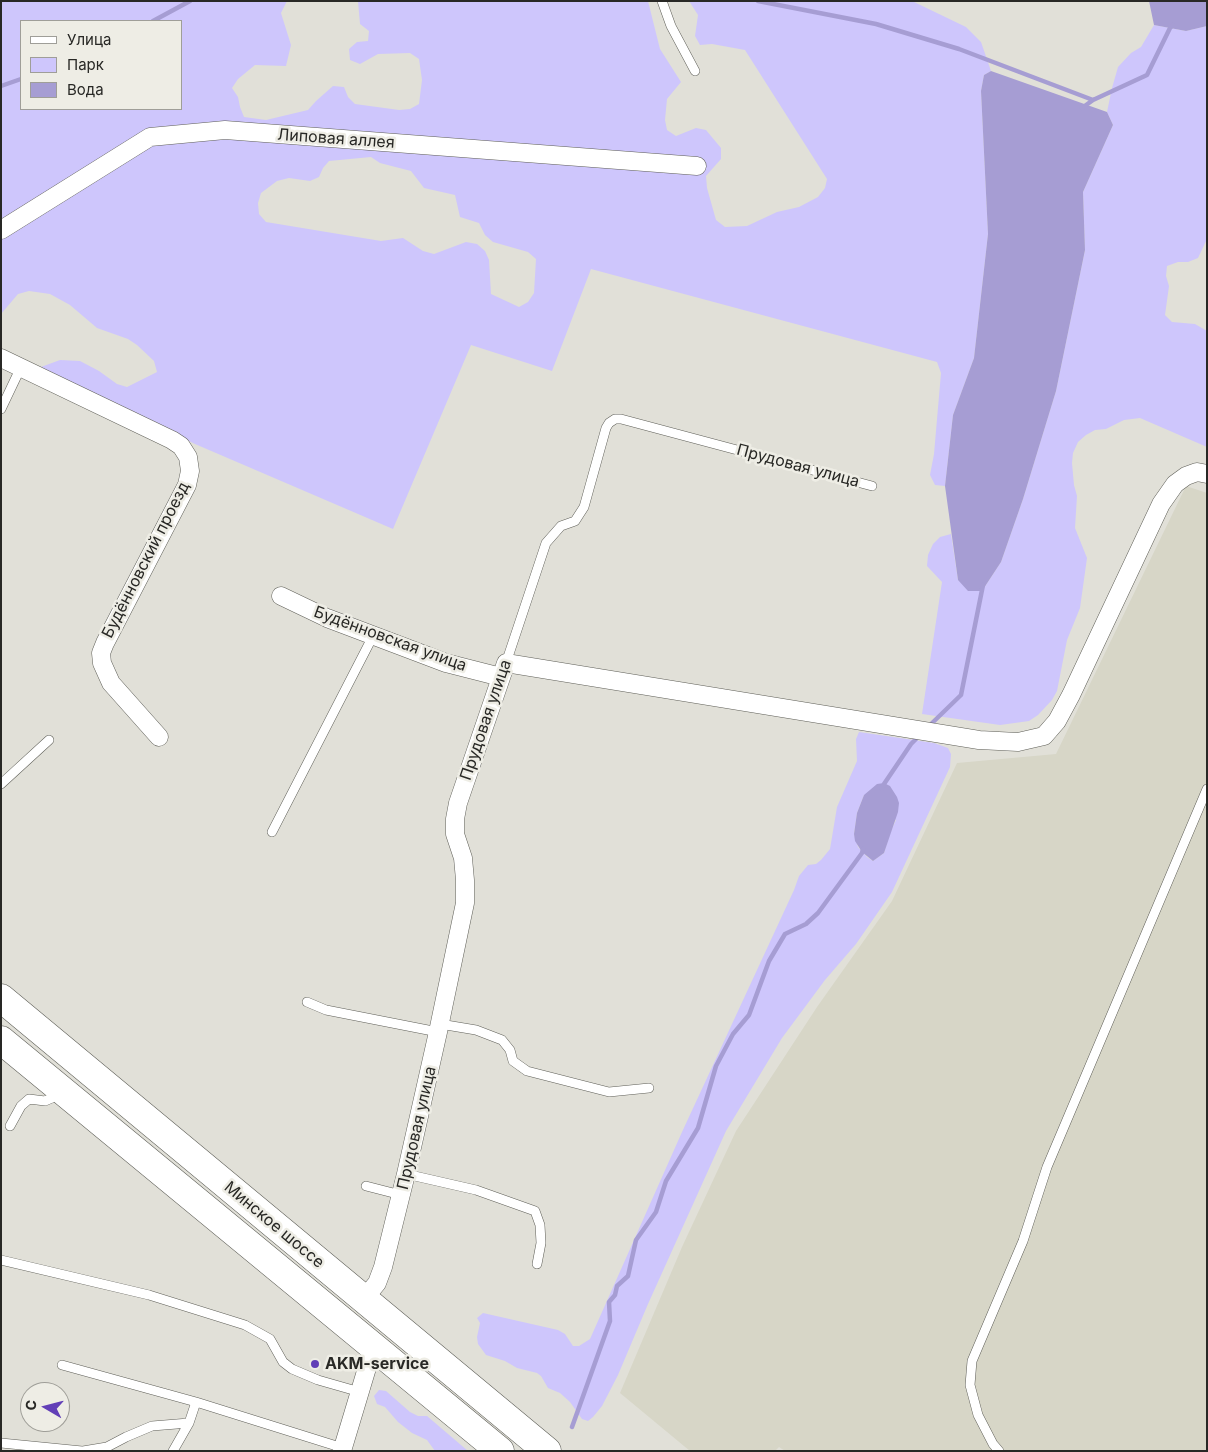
<!DOCTYPE html>
<html>
<head>
<meta charset="utf-8">
<style>
  body { margin:0 }
  #map { position:relative; width:1208px; height:1452px; overflow:hidden; background:#e1e0d8; font-family:Inter,sans-serif }
  canvas { display:block }
  .frame { position:absolute; inset:0; border:2px solid #282825; pointer-events:none }
  .legend { position:absolute; left:20px; top:20px; width:162px; height:90px; box-sizing:border-box; background:#eeede5; border:1px solid #9f9e98; margin:0; padding:6px 9px; list-style:none; font-size:15px; color:#282825 }
  .legend li { display:flex; align-items:center; gap:10px; height:25px }
  .legend b { width:25px; border:1px solid #9f9e98 }
  .north { position:absolute; left:20px; top:1382px; width:50px; height:50px; box-sizing:border-box; background:#eeede5; border:1px solid #9f9e98; border-radius:50%; rotate:278deg; font-size:14px; font-weight:700; line-height:20px; text-align:center; color:#282825 }
  .north::after { content:''; display:block; margin:auto; width:18px; height:22px; background:#623fb7; clip-path:polygon(50% 0,100% 100%,50% 72%,0 100%) }
</style>
</head>
<body>
<div id="map">
<canvas width="1208" height="1452"></canvas>
<div class="frame"></div>
<ul class="legend">
<li><b style="height:6px;background:#fff"></b>Улица</li>
<li><b style="height:14px;background:#cec6fc"></b>Парк</li>
<li><b style="height:14px;background:#a69dd3"></b>Вода</li>
</ul>
<div class="north">С</div>
</div>
<script>
const ctx = document.querySelector('canvas').getContext('2d');
ctx.lineJoin = 'round';
function paint(path, color) { ctx.fillStyle = color; ctx.fill(path, 'evenodd'); }
const shape = rows => new Path2D(rows.map(r => 'M' + r).join(''));
function stroke(path, color, width, dash) { ctx.strokeStyle = color; ctx.lineWidth = width; ctx.lineCap = dash ? 'butt' : 'round'; ctx.setLineDash(dash || []); ctx.stroke(path); }
function drawText(font, color, halo, rows, align = 'center') {
  ctx.font = font + ' Inter,sans-serif'; ctx.lineWidth = 5; ctx.setLineDash([]); ctx.textBaseline = 'middle'; ctx.strokeStyle = halo; ctx.fillStyle = color; for (const [text, x, y, turn = 0] of rows) {
    ctx.save(); ctx.translate(x, y); ctx.rotate((+turn || 0) * Math.PI / 180); ctx.textAlign = isNaN(turn) ? turn : align; if (halo) ctx.strokeText(text, 0, 0); ctx.fillText(text, 0, 0); ctx.restore();
  }
}
const built = shape([
  [1186,486,1207,493,1207,1451,785,1451,779,1447,775,1451,690,1451,620,1393,682,1247,736,1131,817,1007,892,901,957,763,1056,754]
]);
const green = shape([
  [1,1,287,1,281,13,291,45,286,66,255,65,238,79,232,88,238,97,240,107,244,117,266,120,308,110,316,101,333,86,344,87,348,97,355,104,399,110,410,109,419,104,422,80,419,59,410,53,378,54,360,64,350,60,349,49,357,42,368,41,369,31,360,24,358,1,648,1,660,49,681,82,667,99,665,120,667,130,676,136,696,128,706,130,721,148,721,159,706,176,707,188,716,220,725,227,747,226,777,212,799,207,818,197,825,188,827,179,745,50,712,44,700,45,695,36,698,15,689,1,912,1,966,27,981,42,991,71,984,75,981,91,988,234,974,358,953,415,945,486,935,485,930,475,934,454,941,373,937,362,591,269,552,371,471,345,393,529,195,444,41,367,60,360,80,361,99,371,117,384,127,387,157,372,154,361,137,345,128,339,97,328,70,305,50,294,29,291,18,294,1,314],
  [21,21,181,21,181,109,21,109],
  [371,157,380,163,411,171,424,188,455,195,460,217,479,223,485,235,493,242,528,252,536,259,534,293,528,302,519,307,491,294,489,260,485,251,477,244,466,242,434,254,423,251,403,238,381,241,266,222,259,214,258,203,261,193,277,181,289,178,310,181,319,177,323,168,329,161],
  [1154,25,1186,31,1207,26,1207,239,1198,258,1188,262,1178,262,1167,266,1166,276,1169,286,1165,315,1172,322,1195,324,1207,331,1207,447,1140,418,1124,420,1106,429,1095,430,1086,435,1078,442,1073,453,1072,463,1074,485,1077,496,1075,528,1087,558,1080,608,1067,640,1057,691,1052,700,1038,715,1029,721,1000,725,922,714,942,582,927,566,928,555,933,544,940,537,951,534,958,580,982,591,1001,562,1023,499,1056,391,1085,250,1083,192,1113,125,1107,112,1112,88,1118,67,1131,53,1141,47],
  [859,732,934,743,948,748,951,754,950,767,892,892,856,944,825,980,782,1038,726,1131,648,1304,618,1375,602,1406,593,1417,588,1421,582,1419,570,1402,560,1393,548,1388,541,1376,537,1373,517,1368,505,1361,486,1355,478,1344,477,1337,480,1323,477,1318,483,1313,558,1330,565,1334,573,1346,579,1346,590,1339,682,1132,794,890,799,876,808,865,816,864,821,860,830,849,837,807,857,761,856,739],
  [864,795,896,820,890,833,884,853,873,861,867,857,858,847,854,834,857,813],
  [379,1390,386,1391,410,1412,418,1416,427,1416,468,1451,435,1451,427,1440,412,1433,398,1422,385,1407,377,1404,374,1396]
]);
const water = shape([
  [1149,1,1207,1,1207,26,1186,31,1154,25],
  [991,71,1107,112,1113,125,1083,192,1085,250,1056,391,1023,499,1001,562,982,591,968,591,958,580,945,486,953,415,974,358,988,234,981,91,984,75],
  [884,783,890,786,897,797,899,803,898,812,884,853,873,861,862,852,855,841,854,834,857,813,864,795,877,784]
]);
const stream = shape([
  [758,1,876,24,959,49,1093,100,1147,75,1170,28,1173,25],
  [153,21,190,1],
  [1,86,21,79],
  [1082,108,1093,100],
  [928,727,961,695,983,585],
  [882,789,884,784,911,744,919,736],
  [572,1427,610,1321,609,1302,615,1295,617,1286,628,1276,636,1240,656,1212,666,1181,698,1128,716,1066,733,1034,749,1015,769,961,785,934,806,924,818,913,862,853,863,849]
]);
const lane = shape([
  [662,1,671,26,695,71],
  [1,409,21,367],
  [506,663,546,543,561,526,575,521,584,507,606,428,609,423,615,419,621,419,872,486],
  [1,784,49,740],
  [272,832,373,636],
  [307,1002,326,1010,438,1032],
  [440,1024,476,1030,502,1040,510,1050,513,1061,527,1071,609,1092,649,1088],
  [10,1126,21,1106,29,1099,45,1101,52,1098,58,1090],
  [406,1174,476,1190,535,1211,540,1225,541,1243,537,1264],
  [366,1186,401,1195],
  [1,1260,149,1295,245,1325,270,1339,283,1362,292,1369,318,1380,360,1392],
  [62,1365,196,1402,343,1448],
  [1,1443,82,1451],
  [83,1451,107,1447,126,1437,152,1426,189,1423],
  [173,1451,189,1423,196,1402],
  [999,1451,993,1444,978,1415,970,1385,972,1361,1023,1241,1047,1167,1207,789]
]);
const street = shape([
  [1,230,150,137,225,130,697,166],
  [1,358,172,440,181,446,188,457,190,471,187,485,105,643,101,653,102,663,111,683,159,737],
  [281,596,327,618,446,663,501,677],
  [364,1299,377,1283,383,1267,406,1174,438,1032,465,903,465,880,463,858,455,834,455,819,458,803,506,663,979,740,1018,742,1044,736,1057,721,1071,695,1161,504,1175,484,1186,476,1197,472,1207,474],
  [342,1451,373,1348]
]);
const highway = shape([
  [1,998,547,1451],
  [1,1040,500,1451]
]);
const markers = [
  [315,1364,5,"#623fb7"]
];
const streetNames = [
  ["Липовая аллея",336,139,4],
  ["Прудовая улица",798,466,15],
  ["Будённовский проезд",146,560,-63],
  ["Будённовская улица",390,639,20],
  ["Прудовая улица",486,720,-71],
  ["Прудовая улица",417,1128,-77],
  ["Минское шоссе",274,1225,40]
];
const poiNames = [
  ["AKM-service",325,1364]
];
paint(built, '#d7d6c7');
paint(green, '#cec6fc');
paint(water, '#a69dd3');
stroke(stream, '#a69dd3', 4.5);
stroke(lane, '#5f5f58', 10);
stroke(street, '#5f5f58', 19);
stroke(highway, '#5f5f58', 29);
stroke(lane, '#fff', 9);
stroke(street, '#fff', 18);
stroke(highway, '#fff', 28);
for (const [x, y, r, color] of markers) { const dot = new Path2D(); dot.arc(x, y, r, 0, 2 * Math.PI); ctx.fillStyle = color; ctx.fill(dot); stroke(dot, '#eeede5', 2); }
drawText('16px', '#282825', '#eeede5', streetNames);
drawText('bold 16px', '#282825', '#eeede5', poiNames, 'left');
</script>
</body>
</html>
